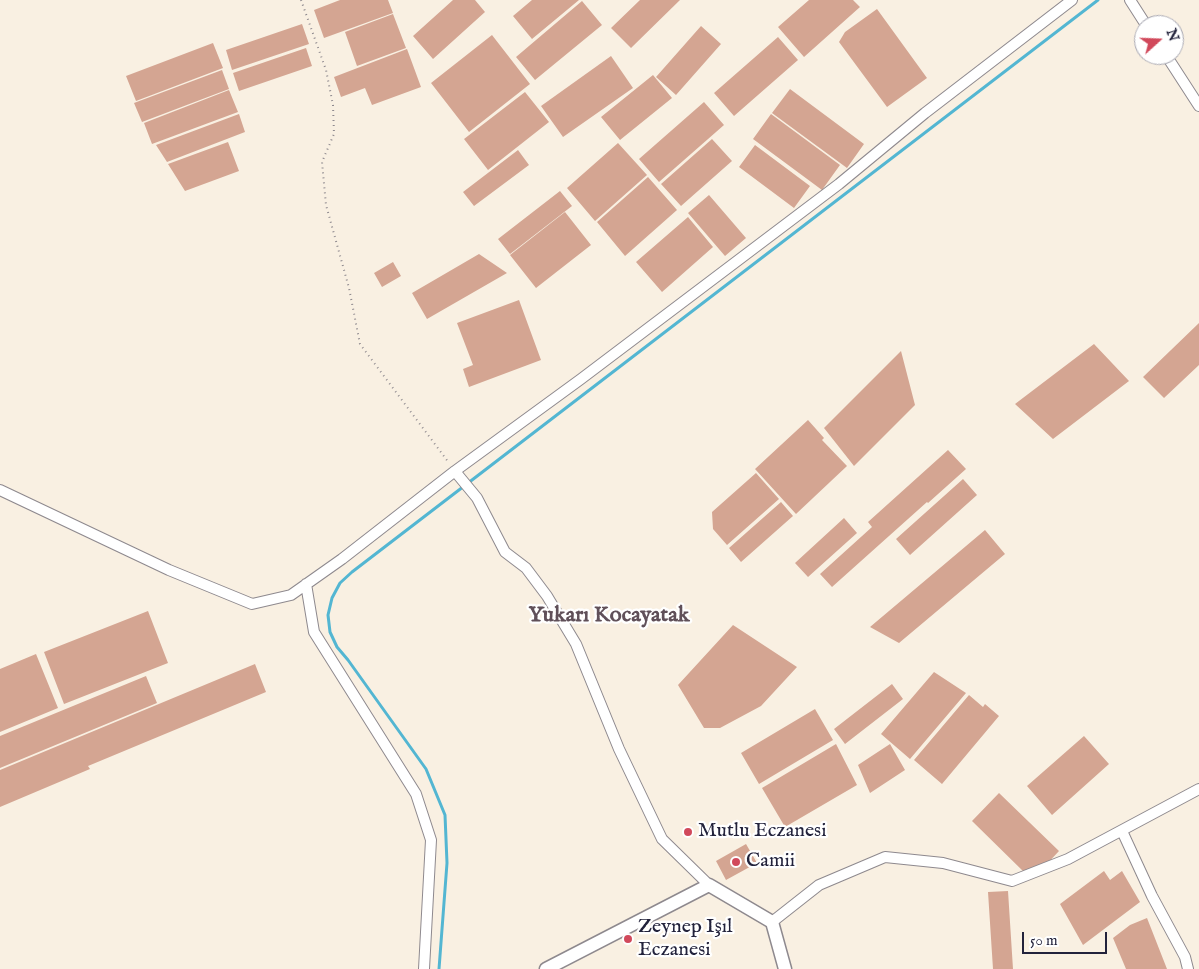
<!DOCTYPE html>
<html>
<head>
<meta charset="utf-8">
<style>
  body { margin:0 }
  #map { position:relative; width:1199px; height:969px; overflow:hidden; background:#f9f0e2; font-family:"IM FELL English",serif }
  canvas { display:block }
  .north { position:absolute; left:1134px; top:15px; width:50px; height:50px; box-sizing:border-box; background:#fff; border:1px solid #a7a7b1; border-radius:50%; rotate:70deg; font-size:14px; font-weight:700; line-height:20px; text-align:center; color:#22223b }
  .north::after { content:''; display:block; margin:auto; width:18px; height:22px; background:#d1495b; clip-path:polygon(50% 0,100% 100%,50% 72%,0 100%) }
  .scale { position:absolute; left:1022px; top:932px; width:85px; height:22px; box-sizing:border-box; border:2px solid #22223b; border-top:0; padding-left:6px; font-size:15px; line-height:18px; white-space:nowrap; color:#22223b; -webkit-text-stroke:4px #fff; paint-order:stroke }
</style>
</head>
<body>
<div id="map">
<canvas width="1199" height="969"></canvas>
<div class="north">N</div>
<div class="scale">50 m</div>
</div>
<script>
const ctx = document.querySelector('canvas').getContext('2d');
ctx.lineJoin = 'round';
const shape = rows => new Path2D(rows.map(r => 'M' + r).join(''));
function stroke(path, color, width, dash) { ctx.strokeStyle = color; ctx.lineWidth = width; ctx.lineCap = dash ? 'butt' : 'round'; ctx.setLineDash(dash || []); ctx.stroke(path); }
function paint(path, color) { ctx.fillStyle = color; ctx.fill(path, 'evenodd'); }
function drawText(font, color, halo, rows, align = 'center') {
  ctx.font = font + ' "IM FELL English",serif'; ctx.lineWidth = 4.5; ctx.setLineDash([]); ctx.textBaseline = 'middle'; ctx.strokeStyle = halo; ctx.fillStyle = color; for (const [text, x, y, turn = 0] of rows) {
    ctx.save(); ctx.translate(x, y); ctx.rotate((+turn || 0) * Math.PI / 180); ctx.textAlign = isNaN(turn) ? turn : align; if (halo) ctx.strokeText(text, 0, 0); ctx.fillText(text, 0, 0); ctx.restore();
  }
}
const stream = shape([
  [439,969,447,863,445,815,426,769,348,660,337,647,330,632,328,615,332,598,340,583,352,572,1098,0]
]);
const building = shape([
  [340,0,388,0,393,13,324,38,314,10],
  [453,0,475,0,485,12,433,59,413,36],
  [532,0,579,0,532,39,513,16],
  [640,0,680,0,631,48,611,28],
  [809,0,853,0,860,7,804,57,778,27],
  [582,1,602,25,535,80,516,57],
  [877,9,927,78,887,107,839,42,845,32],
  [393,14,406,48,357,66,345,32],
  [302,24,309,44,232,70,226,50],
  [701,26,721,44,676,95,656,77],
  [492,35,530,84,469,132,431,83],
  [778,37,798,60,734,116,714,93],
  [213,43,223,68,136,101,126,76],
  [306,48,312,66,239,91,233,73],
  [407,49,421,87,372,105,365,88,341,97,334,77],
  [611,56,633,88,563,137,541,106],
  [222,70,229,89,142,122,134,103],
  [653,75,672,98,620,140,601,117],
  [790,89,864,144,847,168,772,113],
  [229,90,238,112,152,144,144,123],
  [525,92,549,122,488,170,464,139],
  [704,102,724,125,659,182,639,159],
  [239,114,245,132,167,162,156,145],
  [771,114,840,165,822,190,753,139],
  [712,139,732,161,681,206,661,184],
  [228,142,239,171,185,191,168,164],
  [618,143,647,175,595,221,567,188],
  [755,145,810,186,794,208,739,167],
  [518,150,529,165,474,206,463,192],
  [648,177,677,210,625,256,597,222],
  [560,191,572,206,510,254,498,239],
  [709,195,746,238,725,256,688,213],
  [565,212,591,245,536,288,510,255],
  [688,217,713,247,662,292,636,262],
  [479,254,507,273,427,319,412,293],
  [393,262,401,276,382,287,374,273],
  [519,300,541,360,469,387,463,369,473,365,457,323],
  [1199,323,1199,365,1164,398,1143,377],
  [1094,344,1129,381,1053,439,1015,404],
  [901,351,915,405,854,466,824,428],
  [808,420,824,438,822,440,847,466,796,514,755,469],
  [948,450,966,469,928,503,927,502,832,587,820,574,872,527,868,522],
  [756,473,779,499,727,545,713,529,712,512],
  [963,479,977,495,910,555,896,539],
  [781,502,793,516,741,562,729,548],
  [844,518,857,533,808,577,795,563],
  [985,530,1005,554,899,643,870,627],
  [148,611,168,663,64,704,44,652],
  [733,625,797,667,761,706,720,728,704,728,678,685],
  [36,654,58,708,0,732,0,669],
  [255,664,266,692,88,766,90,769,0,807,0,770],
  [934,672,966,693,910,759,881,734],
  [146,676,157,703,0,768,0,736],
  [892,684,903,699,845,744,834,729],
  [969,695,983,707,985,704,999,716,942,784,914,760],
  [815,709,833,740,759,784,741,753],
  [1084,736,1109,764,1052,815,1027,786],
  [836,744,857,785,785,827,762,788],
  [890,744,905,770,870,793,858,765],
  [999,793,1059,851,1045,866,1026,874,972,821],
  [746,844,757,863,726,880,716,861],
  [1104,871,1110,880,1122,871,1140,902,1083,945,1060,904],
  [1008,891,1013,969,993,969,988,892],
  [1147,918,1167,969,1126,969,1113,938,1130,925]
]);
const path = shape([
  [301,0,326,70,333,105,334,134,322,162,326,205,349,288,360,344,449,463]
]);
const minor = shape([
  [1130,0,1146,25],
  [1166,55,1199,106],
  [458,475,477,498,505,552,526,568,547,596,576,644,619,749,662,839,709,885],
  [0,490,169,570,252,604,291,595,342,559,455,471,581,379,839,184,925,113,1072,0],
  [306,584,314,632,416,794,431,840,424,969],
  [1122,831,1152,896,1185,957,1188,969],
  [772,922,819,885,885,857,943,863,1012,881,1068,859,1199,789]
]);
const tertiary = shape([
  [546,969,709,885,772,922,785,969]
]);
const markers = [
  [688,832,5,"#d1495b"],
  [736,862,5,"#d1495b"],
  [628,939,5,"#d1495b"]
];
const poiNames = [
  ["Mutlu Eczanesi",698,832],
  ["Camii",746,862],
  ["Zeynep Işıl",638,928],
  ["Eczanesi",638,951]
];
const quarterNames = [
  ["Yukarı Kocayatak",609,616]
];
stroke(stream, '#53b6d2', 3);
paint(building, '#d4a592');
stroke(minor, '#8e898e', 12);
stroke(tertiary, '#8e898e', 15);
stroke(path, '#8e898e', 2, [1, 4]);
stroke(minor, '#fff', 10);
stroke(tertiary, '#fff', 12);
for (const [x, y, r, color] of markers) { const dot = new Path2D(); dot.arc(x, y, r, 0, 2 * Math.PI); ctx.fillStyle = color; ctx.fill(dot); stroke(dot, '#fff', 2); }
drawText('20px', '#22223b', '#fff', poiNames, 'left');
drawText('bold 22px', '#605059', '#fff', quarterNames);
</script>
</body>
</html>
